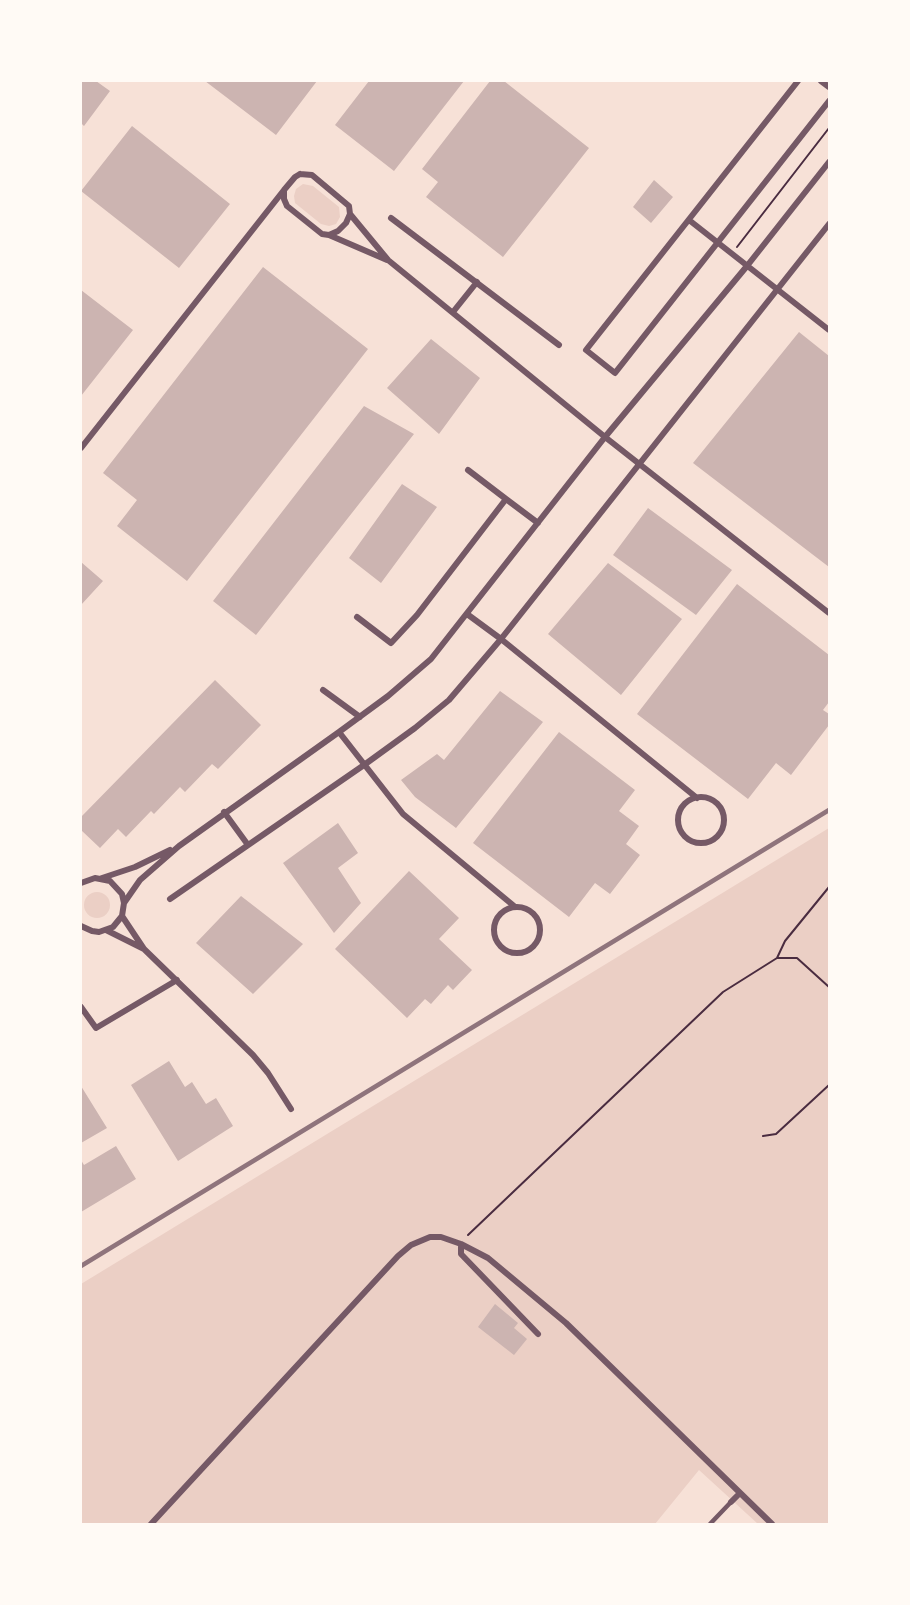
<!DOCTYPE html>
<html>
<head>
<meta charset="utf-8">
<style>
  body { margin:0 }
  #map { position:relative; width:910px; height:1605px; overflow:hidden; background:#f7e1d7; font-family:Overpass,sans-serif }
  canvas { display:block }
  .frame { position:absolute; inset:0; border:82px solid #fffaf5; pointer-events:none }
</style>
</head>
<body>
<div id="map">
<canvas width="910" height="1605"></canvas>
<div class="frame"></div>
</div>
<script>
const ctx = document.querySelector('canvas').getContext('2d');
ctx.lineJoin = 'round';
function paint(path, color) { ctx.fillStyle = color; ctx.fill(path, 'evenodd'); }
const shape = rows => new Path2D(rows.map(r => 'M' + r).join(''));
function stroke(path, color, width, dash) { ctx.strokeStyle = color; ctx.lineWidth = width; ctx.lineCap = dash ? 'butt' : 'round'; ctx.setLineDash(dash || []); ctx.stroke(path); }
const green = shape([
  [303,184,313,186,339,207,340,217,336,224,329,226,321,224,295,203,294,196,296,189],
  [829,828,829,1524,758,1524,699,1470,655,1524,81,1524,81,1284],
  '84 905a13 13 0 1 1 26 0a13 13 0 1 1-26 0Z'
]);
const building = shape([
  [81,81,96,81,110,91,84,126,81,123],
  [205,81,317,81,276,135],
  [369,81,464,81,394,171,335,125],
  [490,81,504,81,589,148,503,257,426,197,438,182,422,169],
  [132,126,230,204,179,268,81,191],
  [654,180,673,197,651,223,633,207],
  [263,267,368,349,187,581,117,526,137,500,103,473],
  [81,290,133,330,81,396],
  [799,332,829,356,829,567,693,463],
  [431,339,480,378,439,434,387,388],
  [364,406,414,434,256,635,213,601],
  [402,484,437,507,381,583,349,558],
  [648,508,732,570,696,615,613,555],
  [81,562,103,581,81,605],
  [608,563,682,619,621,695,548,634],
  [737,584,829,655,829,702,823,710,829,714,829,725,791,775,776,763,748,799,637,714],
  [215,680,261,725,218,769,212,764,185,792,180,787,154,814,151,811,126,837,118,829,100,848,81,830,81,817],
  [500,691,543,722,456,828,415,797,401,780,437,754,444,760],
  [559,732,635,790,619,811,639,826,626,844,640,855,610,894,595,883,569,917,473,843],
  [338,823,358,853,338,868,361,903,334,933,283,863],
  [409,871,459,918,439,939,472,970,453,990,448,985,431,1004,425,999,407,1018,335,949],
  [241,896,303,944,253,994,196,943],
  [169,1061,185,1087,192,1082,206,1104,216,1098,233,1126,178,1161,131,1085],
  [81,1086,107,1128,81,1143],
  [116,1146,136,1179,81,1212,81,1160,84,1165],
  [495,1304,518,1323,514,1328,527,1339,514,1355,478,1327]
]);
const path = shape([
  [737,247,829,128],
  [777,958,797,958,829,987],
  [763,1136,776,1134,829,1085],
  [468,1235,723,992,777,958,785,941,829,887]
]);
const service = shape([
  [710,1524,731,1502]
]);
const minor = shape([
  [798,81,586,350,615,373,829,101],
  [821,81,829,87],
  [300,174,312,175,349,206,350,214,346,223,338,231,329,235,322,234,287,206,284,199,284,190,295,177,300,174],
  [350,214,388,260,605,437,829,613],
  [391,218,559,345],
  [689,220,829,330],
  [329,235,387,260],
  [453,312,477,282],
  [81,448,284,190],
  [468,470,506,499],
  [467,614,501,639,697,798],
  [357,617,391,643,417,615,506,499,538,523],
  [323,690,360,717],
  [339,732,403,814,514,906],
  '678 820a23 23 0 1 1 46 0a23 23 0 1 1-46 0Z',
  [224,812,248,845],
  [102,878,135,867,170,850],
  [81,883,95,878,110,881,122,894,124,903,122,916,113,927,99,932,92,931,81,926],
  [170,899,364,765,415,728,449,700,501,639,829,224],
  [124,903,140,880,179,846,339,732,388,696,431,659,605,437,747,266,829,162],
  '494 930a23 23 0 1 1 46 0a23 23 0 1 1-46 0Z',
  [122,916,144,949,253,1055,268,1073,291,1109],
  [106,930,144,949],
  [81,1007,96,1028,177,980],
  [461,1244,461,1254,538,1334],
  [731,1502,740,1493],
  [151,1524,398,1256,411,1245,430,1237,441,1237,461,1244,488,1258,566,1323,772,1524]
]);
const rail = shape([
  [81,1266,829,810]
]);
paint(green, '#ebcfc5');
paint(building, '#ccb4b1');
stroke(path, '#4a2c40', 2);
stroke(service, '#755966', 4.5);
stroke(minor, '#755966', 6);
stroke(rail, '#8f747c', 4.5);
</script>
</body>
</html>
